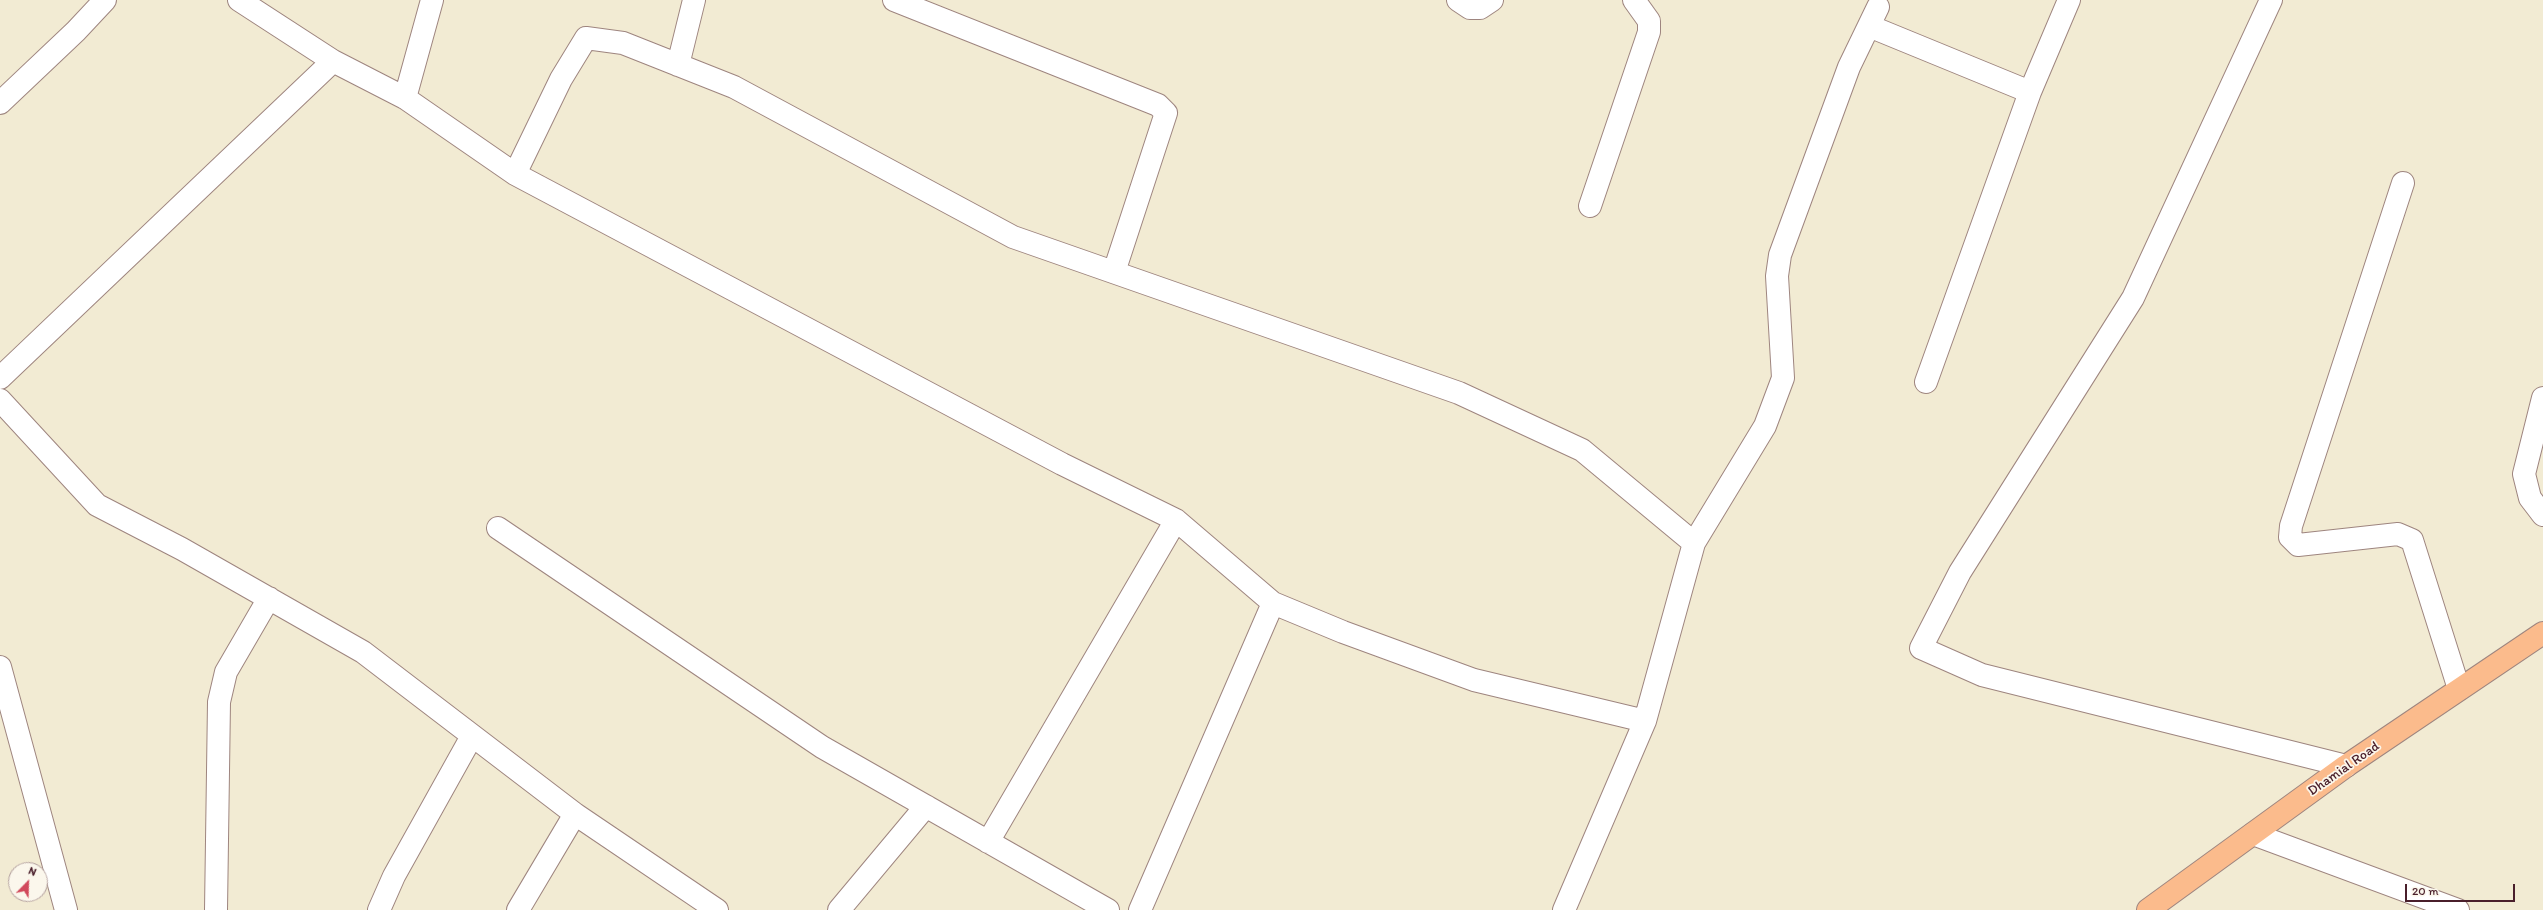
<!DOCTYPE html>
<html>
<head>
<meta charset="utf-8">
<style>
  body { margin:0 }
  #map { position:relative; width:2543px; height:910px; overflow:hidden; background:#f2ebd3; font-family:Itim,sans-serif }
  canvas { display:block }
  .north { position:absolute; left:8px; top:862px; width:40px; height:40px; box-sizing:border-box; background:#fbf7ec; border:1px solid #b4a19f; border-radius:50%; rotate:23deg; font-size:11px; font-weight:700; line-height:16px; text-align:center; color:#4a1f2b }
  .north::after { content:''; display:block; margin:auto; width:14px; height:18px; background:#d1495b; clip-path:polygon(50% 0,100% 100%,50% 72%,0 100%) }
  .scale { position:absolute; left:2405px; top:884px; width:110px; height:18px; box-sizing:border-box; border:2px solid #4a1f2b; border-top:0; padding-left:5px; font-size:12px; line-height:14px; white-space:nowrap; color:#4a1f2b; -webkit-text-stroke:3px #fbf7ec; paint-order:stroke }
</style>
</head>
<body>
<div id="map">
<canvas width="2543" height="910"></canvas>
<div class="north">N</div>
<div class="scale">20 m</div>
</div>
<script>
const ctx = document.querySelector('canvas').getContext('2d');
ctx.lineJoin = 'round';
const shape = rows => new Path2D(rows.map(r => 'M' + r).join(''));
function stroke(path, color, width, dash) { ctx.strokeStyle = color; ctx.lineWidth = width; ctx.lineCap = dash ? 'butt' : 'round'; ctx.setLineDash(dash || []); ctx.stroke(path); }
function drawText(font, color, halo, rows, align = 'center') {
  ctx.font = font + ' Itim,sans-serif'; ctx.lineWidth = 3.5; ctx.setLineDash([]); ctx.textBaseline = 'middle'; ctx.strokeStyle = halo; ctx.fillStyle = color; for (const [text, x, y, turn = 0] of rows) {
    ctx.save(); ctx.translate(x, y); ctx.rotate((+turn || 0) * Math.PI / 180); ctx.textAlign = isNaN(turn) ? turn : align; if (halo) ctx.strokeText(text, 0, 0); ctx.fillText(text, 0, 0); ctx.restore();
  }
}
const minor = shape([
  [239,0,333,61,405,98,515,174,1062,464,1176,520,1273,603,1343,632,1474,680,1645,721],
  [894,0,1158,105,1166,113,1114,272],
  [1458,0,1470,8,1480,8,1492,0],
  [2271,0,2133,298,1960,572,1921,648,1982,675,2346,766],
  [1869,26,2030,92],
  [678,65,694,0],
  [405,98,432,0],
  [0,103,76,31,105,0],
  [515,174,561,79,586,38,623,43,734,87,1013,237,1459,393,1582,450,1694,543,1645,721,1564,910],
  [2403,183,2291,526,2290,537,2298,545,2398,534,2412,540,2459,689],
  [1590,206,1649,32,1649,21,1634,0],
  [0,378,333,61],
  [1926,382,2030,92,2069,0],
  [2543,398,2524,474,2530,498,2543,515],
  [0,400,97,505,182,549,363,652,575,814,717,910],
  [498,528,822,747,1108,910],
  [1694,543,1765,426,1783,378,1777,276,1780,255,1849,67,1878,7],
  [0,667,66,910],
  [2253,834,2458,910],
  [988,842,1176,520],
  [216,910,219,702,226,672,269,598],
  [379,910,394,876,472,736],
  [518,910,575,814],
  [839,910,926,806],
  [1140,910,1273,603]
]);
const major = shape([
  [2148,910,2346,766,2543,633]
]);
const streetNames = [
  ["Dhamial Road",2344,769,-35]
];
stroke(minor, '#9e857f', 24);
stroke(major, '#9e857f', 24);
stroke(minor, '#fff', 22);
stroke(major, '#fbbb8c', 22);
drawText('14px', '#4a1f2b', '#fbf7ec', streetNames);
</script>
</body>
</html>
